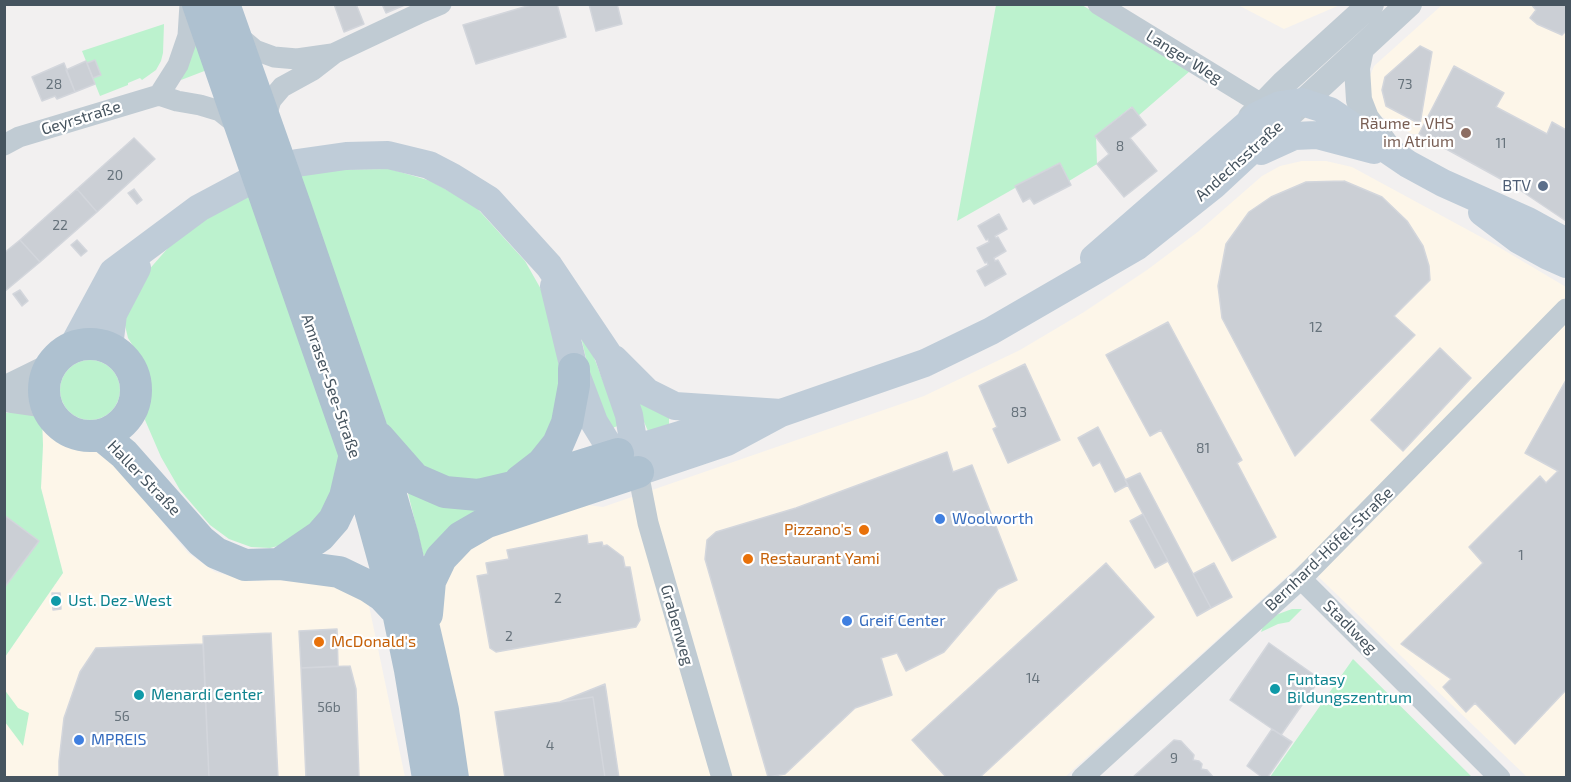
<!DOCTYPE html>
<html>
<head>
<meta charset="utf-8">
<style>
  body { margin:0 }
  #map { position:relative; width:1571px; height:782px; overflow:hidden; background:#f2f0f0; font-family:"Exo 2",sans-serif }
  canvas { display:block }
  .frame { position:absolute; inset:0; border:6px solid #46545f; pointer-events:none }
</style>
</head>
<body>
<div id="map">
<canvas width="1571" height="782"></canvas>
<div class="frame"></div>
</div>
<script>
const ctx = document.querySelector('canvas').getContext('2d');
ctx.lineJoin = 'round';
function paint(path, color) { ctx.fillStyle = color; ctx.fill(path, 'evenodd'); }
const shape = rows => new Path2D(rows.map(r => 'M' + r).join(''));
function stroke(path, color, width, dash) { ctx.strokeStyle = color; ctx.lineWidth = width; ctx.lineCap = dash ? 'butt' : 'round'; ctx.setLineDash(dash || []); ctx.stroke(path); }
function drawText(font, color, halo, rows, align = 'center') {
  ctx.font = font + ' "Exo 2",sans-serif'; ctx.lineWidth = 4.5; ctx.setLineDash([]); ctx.textBaseline = 'middle'; ctx.strokeStyle = halo; ctx.fillStyle = color; for (const [text, x, y, turn = 0] of rows) {
    ctx.save(); ctx.translate(x, y); ctx.rotate((+turn || 0) * Math.PI / 180); ctx.textAlign = isNaN(turn) ? turn : align; if (halo) ctx.strokeText(text, 0, 0); ctx.fillText(text, 0, 0); ctx.restore();
  }
}
const commercial = shape([
  [1238,5,1340,5,1284,29],
  [1442,5,1566,5,1566,221,1517,188,1419,134,1412,134,1390,122,1378,114,1368,92,1369,78,1374,66],
  [1302,161,1326,161,1352,167,1492,243,1566,287,1566,777,1527,777,1303,562,1065,777,464,777,436,617,450,565,474,539,573,503,603,507,924,396,1020,350,1084,312,1147,270,1199,231,1262,176,1280,166],
  [42,420,109,457,188,553,215,572,251,581,287,578,347,585,369,606,405,777,5,778,5,657,63,573,41,488,43,445]
]);
const green = shape([
  [996,5,1082,5,1190,71,1138,116,1131,107,1096,136,1097,164,1069,181,1059,163,957,221],
  [164,24,163,53,161,61,156,70,142,80,140,78,128,83,128,85,100,96,82,51],
  [194,37,207,70,181,80],
  [390,169,431,181,475,206,525,261,542,291,562,367,557,428,508,479,433,479,388,434,300,176,320,170],
  [250,195,339,446,342,476,332,506,286,544,270,548,251,547,229,539,210,525,180,490,161,457,145,420,151,385,146,367,128,338,123,317,139,281,175,240,210,216],
  [580,333,590,347,620,425,610,429,594,392],
  '60 390a30 30 0 1 1 60 0a30 30 0 1 1-60 0Z',
  [634,399,669,413,669,426,648,431],
  [17,411,36,414,42,420,43,445,41,488,63,573,5,657,5,413],
  [408,493,488,505,426,558,423,554],
  [1292,609,1302,609,1289,622,1278,624,1261,632,1264,623,1273,616],
  [1353,659,1472,777,1270,777],
  [4,689,18,708,29,713,23,746,5,722]
]);
const building = shape([
  [334,4,356,4,364,24,344,32,334,4],
  [382,4,407,4,386,13,382,4],
  [534,4,557,4,566,37,476,64,463,25,534,4],
  [589,4,617,4,622,24,596,31,589,4],
  [1531,4,1566,4,1566,31,1562,35,1537,24,1530,18,1536,10,1531,4],
  [1420,46,1432,52,1420,124,1386,106,1382,90,1385,77,1420,46],
  [95,60,101,75,93,78,87,63,95,60],
  [86,61,95,84,75,92,66,70,86,61],
  [64,63,75,92,57,99,55,96,42,101,32,77,64,63],
  [1454,66,1504,93,1496,107,1547,134,1552,122,1566,130,1566,221,1517,188,1419,134,1454,66],
  [1132,107,1146,125,1130,138,1157,171,1124,197,1097,164,1109,154,1095,136,1132,107],
  [134,138,155,159,97,212,77,189,134,138],
  [1060,163,1071,185,1034,204,1030,198,1023,202,1015,186,1060,163],
  [1344,181,1382,197,1407,221,1423,246,1429,266,1430,280,1394,316,1415,335,1295,456,1222,318,1218,286,1226,244,1249,212,1271,197,1306,182,1344,181],
  [77,189,97,212,40,262,20,240,77,189],
  [134,189,142,200,137,204,128,193,134,189],
  [999,214,1007,229,995,236,996,238,998,237,1006,251,994,258,995,261,998,260,1006,274,985,286,977,271,988,265,987,262,985,263,977,248,989,242,988,239,986,240,978,226,999,214],
  [20,240,40,262,4,292,4,253,20,240],
  [77,240,87,251,81,256,71,245,77,240],
  [20,290,28,301,22,306,13,294,20,290],
  [1168,322,1242,460,1237,463,1276,537,1232,561,1161,430,1150,436,1106,355,1168,322],
  [1440,348,1471,378,1403,451,1371,420,1440,348],
  [1025,364,1060,440,1008,463,993,429,997,427,979,386,1025,364],
  [1566,380,1566,690,1515,744,1475,703,1466,712,1443,687,1451,679,1401,644,1483,563,1469,547,1540,476,1546,483,1558,471,1525,453,1566,380],
  [1098,427,1128,485,1115,492,1100,462,1093,466,1078,438,1098,427],
  [947,452,953,472,972,465,1017,580,998,589,944,652,906,671,897,653,881,658,892,695,855,708,785,774,768,777,705,559,707,540,716,532,796,508,947,452],
  [1140,473,1211,608,1197,616,1125,480,1140,473],
  [1143,514,1168,561,1155,568,1130,521,1143,514],
  [4,515,39,541,4,588,4,515],
  [587,535,588,544,602,542,603,546,607,545,623,557,625,567,630,567,640,620,636,627,496,652,490,648,477,576,488,574,486,563,509,559,507,550,587,535],
  [1106,563,1154,617,979,778,947,778,912,740,1106,563],
  [1214,563,1232,597,1211,608,1193,574,1214,563],
  [52,593,60,593,61,609,53,610,52,593],
  [337,629,338,666,301,668,299,631,337,629],
  [271,633,278,778,209,778,203,636,271,633],
  [1269,643,1320,679,1281,735,1230,700,1269,643],
  [203,644,209,778,59,778,59,761,64,718,80,672,96,648,203,644],
  [350,666,356,689,359,778,306,778,301,668,350,666],
  [605,684,606,690,619,778,605,778,593,697,560,702,605,684],
  [593,697,605,778,505,778,495,712,593,697],
  [1272,729,1292,742,1267,778,1263,778,1247,766,1272,729],
  [1174,740,1181,741,1194,755,1193,760,1199,761,1202,764,1201,769,1207,770,1214,778,1132,778,1174,740]
]);
const minor = shape([
  [1098,4,1263,105],
  [236,34,255,50,274,57,297,59,332,54],
  [159,95,178,65,188,36,190,4],
  [265,119,271,100,282,87,313,70,335,53,422,12,441,4],
  [4,145,19,137,159,95,177,101,200,105,220,111,240,127],
  [638,472,648,523,722,778],
  [1301,579,1500,778],
  [1082,778,1301,579,1566,309]
]);
const tertiary = shape([
  [1361,49,1357,68,1359,100,1366,118,1386,145],
  [1290,114,1409,4],
  [1251,117,1284,83,1371,4],
  [4,389,49,367],
  [4,399,46,405]
]);
const secondary = shape([
  [1261,151,1294,136,1317,135,1374,150],
  [1482,212,1519,240,1548,256,1566,264],
  [1094,258,1257,116,1280,105,1302,102,1330,111,1408,164,1443,183,1528,221,1559,238,1566,246],
  [554,286,574,369,594,422,607,443,633,468],
  [73,346,113,272,199,208,244,184,297,163,346,156,388,155,429,165,452,177,489,200,549,266,608,354,629,415,638,472],
  [109,347,113,314,137,268],
  [614,359,647,392,675,406,781,413],
  [618,454,726,421,737,419],
  [638,472,727,442,781,413,925,363,991,331,1136,247,1214,185,1287,117]
]);
const primary = shape([
  [198,4,355,456,398,612,410,670,428,778],
  [224,4,295,205,371,427,403,537,443,710,453,778],
  '44 390a46 46 0 1 1 92 0a46 46 0 1 1-92 0Z',
  [101,435,124,454,201,541,216,553,245,565,279,564,339,572,368,586,383,596,398,612],
  [379,438,415,479,445,492,478,495,512,487,618,454],
  [520,481,542,464,558,444,567,423,574,385,574,369],
  [279,564,320,536,334,520,345,497,354,458],
  [427,614,430,581,441,558,461,537,487,522,638,472]
]);
const markers = [
  [1466,133,6,"#8d6e63"],
  [1543,186,6,"#5c6f8a"],
  [940,519,6,"#3f7fe0"],
  [864,530,6,"#e8710a"],
  [748,559,6,"#e8710a"],
  [56,601,6,"#0f9aa8"],
  [847,621,6,"#3f7fe0"],
  [319,642,6,"#e8710a"],
  [1275,689,6,"#0f9aa8"],
  [139,695,6,"#0f9aa8"],
  [79,740,6,"#3f7fe0"]
];
const numberNames = [
  ["28",54,84],
  ["73",1405,84],
  ["11",1501,143],
  ["8",1120,146],
  ["20",115,175],
  ["22",60,225],
  ["12",1316,327],
  ["83",1019,412],
  ["81",1203,448],
  ["1",1521,555],
  ["2",558,598],
  ["2",509,636],
  ["14",1033,678],
  ["56b",329,707],
  ["56",122,716],
  ["4",550,745],
  ["9",1174,758]
];
const streetNames = [
  ["Langer Weg",1184,57,32],
  ["Geyrstraße",81,118,-17],
  ["Andechsstraße",1239,161,-42],
  ["Amraser-See-Straße",331,386,71],
  ["Haller Straße",144,478,46],
  ["Bernhard-Höfel-Straße",1329,549,-44],
  ["Grabenweg",677,625,74],
  ["Stadlweg",1350,627,45]
];
const educationNames = [
  ["Räume - VHS",1454,124],
  ["im Atrium",1454,142]
];
const serviceNames = [
  ["BTV",1531,186]
];
const shopNames = [
  ["Woolworth",952,519],
  ["Greif Center",859,621],
  ["MPREIS",91,740]
];
const foodNames = [
  ["Pizzano's",852,530,"right"],
  ["Restaurant Yami",760,559],
  ["McDonald's",331,642]
];
const cultureNames = [
  ["Ust. Dez-West",68,601],
  ["Funtasy",1287,680],
  ["Bildungszentrum",1287,698],
  ["Menardi Center",151,695]
];
paint(commercial, '#fdf6e9');
paint(green, '#bcf2ce');
paint(building, '#cbcfd5');
stroke(building, '#d3d6dc', 1.5);
stroke(minor, '#c0cbd3', 21);
stroke(tertiary, '#c0cbd3', 26);
stroke(secondary, '#bfccd8', 28);
stroke(primary, '#aec1d0', 32);
for (const [x, y, r, color] of markers) { const dot = new Path2D(); dot.arc(x, y, r, 0, 2 * Math.PI); ctx.fillStyle = color; ctx.fill(dot); stroke(dot, '#fff', 2); }
drawText('14px', '#67737c', null, numberNames);
drawText('16px', '#46545f', '#fff', streetNames);
drawText('16px', '#785e54', '#fff', educationNames, 'right');
drawText('16px', '#4e5e75', '#fff', serviceNames, 'right');
drawText('16px', '#366cbe', '#fff', shopNames, 'left');
drawText('16px', '#c56008', '#fff', foodNames, 'left');
drawText('16px', '#0d838f', '#fff', cultureNames, 'left');
</script>
</body>
</html>
